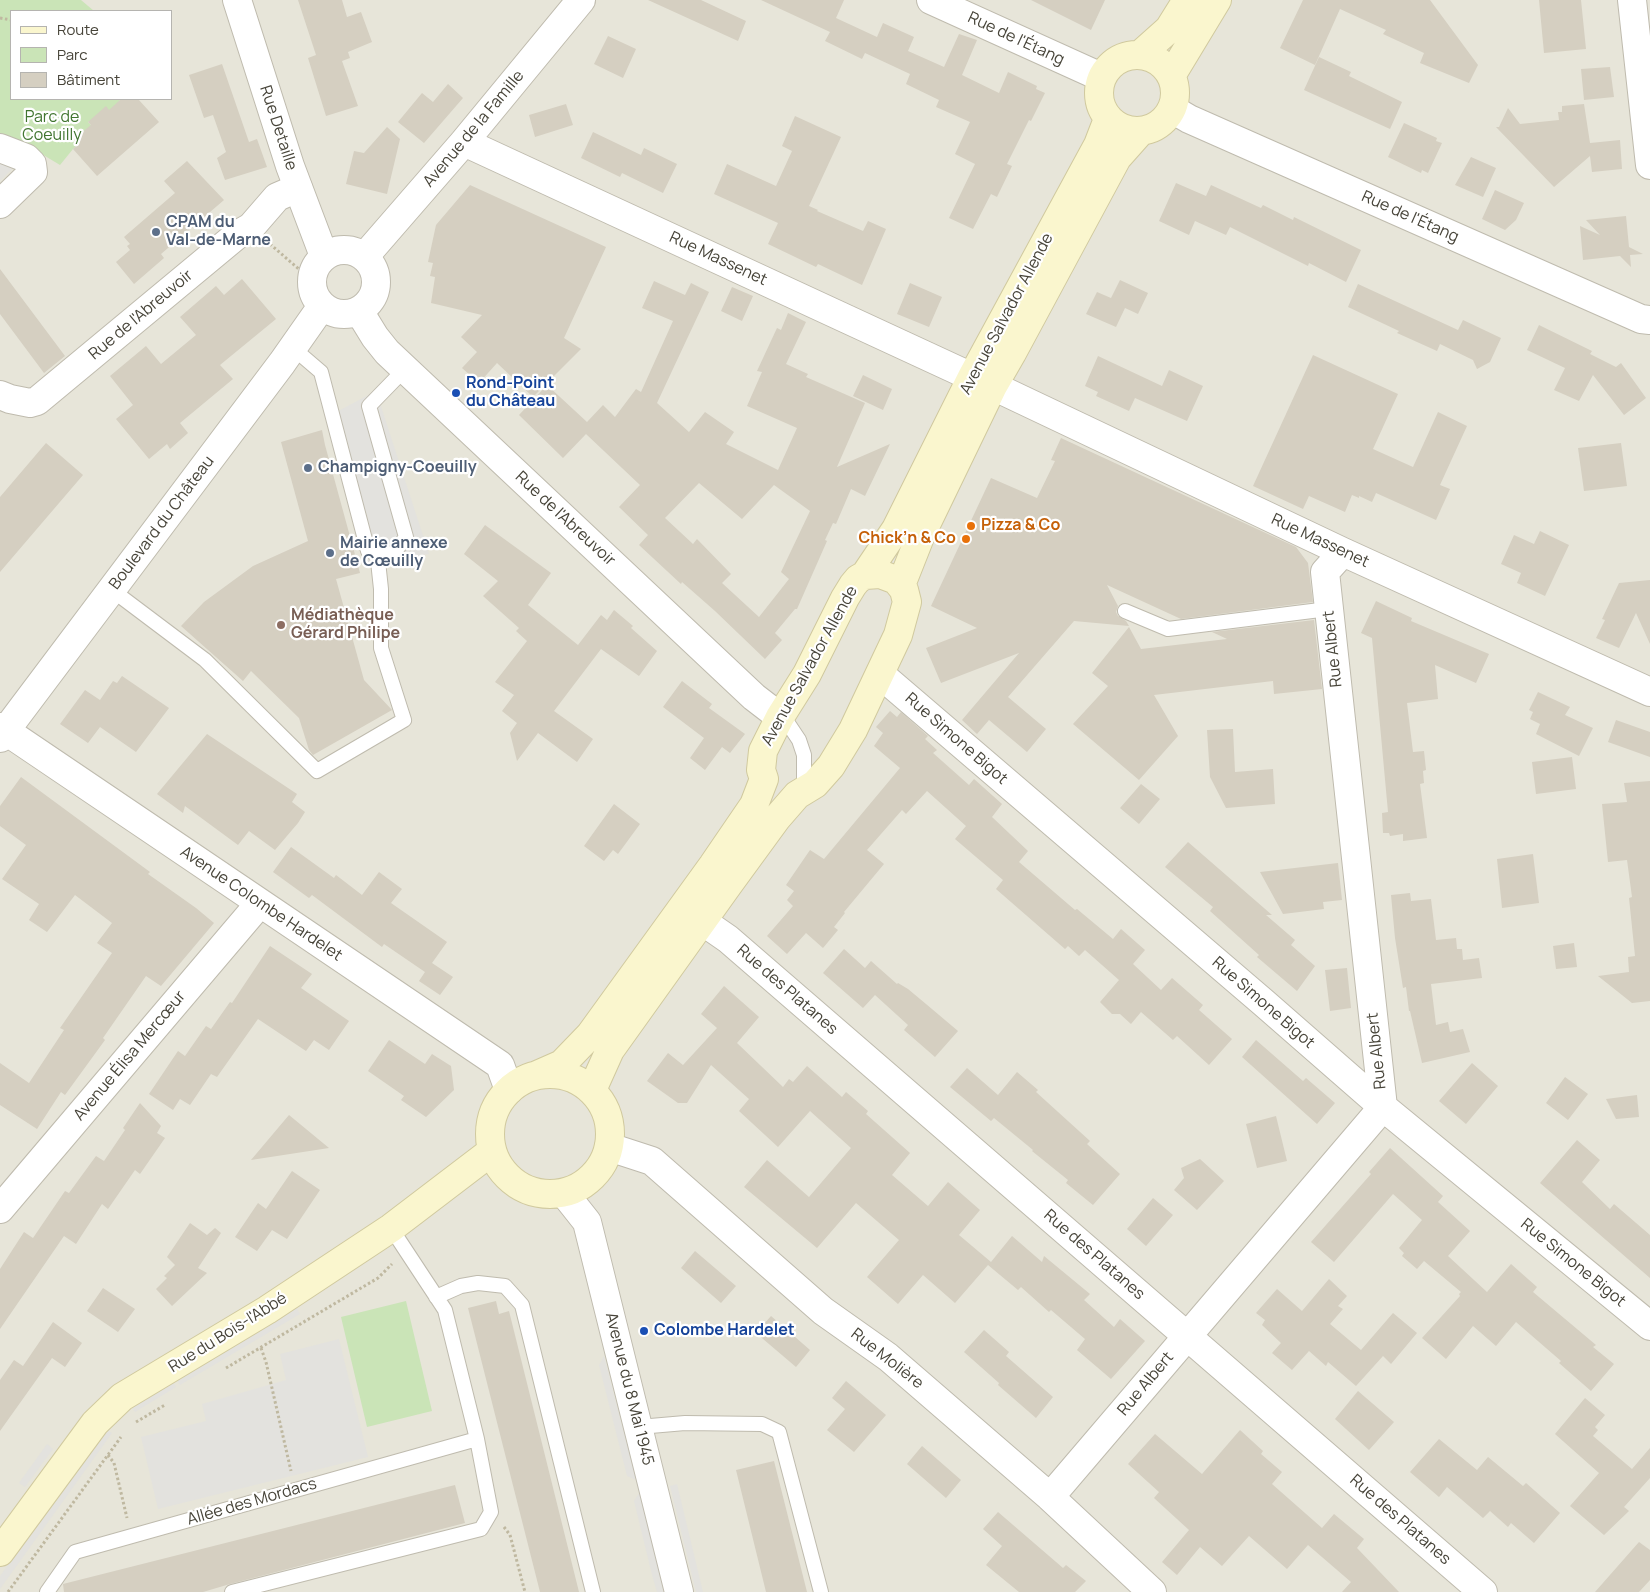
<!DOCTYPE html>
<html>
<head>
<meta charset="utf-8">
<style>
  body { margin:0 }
  #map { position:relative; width:1650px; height:1592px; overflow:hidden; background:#f4f2ea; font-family:Manrope,sans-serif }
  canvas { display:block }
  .legend { position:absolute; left:10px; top:10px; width:162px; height:90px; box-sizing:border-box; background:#fff; border:1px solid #b5b4b0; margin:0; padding:6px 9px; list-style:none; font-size:15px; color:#474439 }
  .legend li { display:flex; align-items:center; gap:10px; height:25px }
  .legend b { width:25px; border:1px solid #b5b4b0 }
</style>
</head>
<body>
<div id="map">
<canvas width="1650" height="1592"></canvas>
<ul class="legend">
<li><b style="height:6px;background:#faf6ce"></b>Route</li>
<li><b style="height:14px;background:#cae4b7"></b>Parc</li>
<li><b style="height:14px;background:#d5cfc1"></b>Bâtiment</li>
</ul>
</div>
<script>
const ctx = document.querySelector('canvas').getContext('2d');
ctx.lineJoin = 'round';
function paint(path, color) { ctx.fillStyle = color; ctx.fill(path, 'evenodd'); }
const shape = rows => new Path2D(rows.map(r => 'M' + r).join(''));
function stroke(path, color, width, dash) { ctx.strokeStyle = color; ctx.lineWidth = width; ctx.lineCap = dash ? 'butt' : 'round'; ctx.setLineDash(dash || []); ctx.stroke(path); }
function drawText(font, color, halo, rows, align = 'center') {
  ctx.font = font + ' Manrope,sans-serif'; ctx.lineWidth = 4.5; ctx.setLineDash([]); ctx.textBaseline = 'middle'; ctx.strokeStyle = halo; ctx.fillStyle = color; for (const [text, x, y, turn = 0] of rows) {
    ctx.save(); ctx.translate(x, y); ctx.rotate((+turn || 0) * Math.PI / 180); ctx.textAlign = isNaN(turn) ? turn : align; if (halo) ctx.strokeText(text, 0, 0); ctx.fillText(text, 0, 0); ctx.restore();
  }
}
const residential = shape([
  [0,0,1650,0,1650,1592,0,1592],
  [11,11,171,11,171,99,11,99]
]);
const green = shape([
  [0,0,81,0,94,11,11,11,11,99,130,99,126,103,123,100,120,100,116,106,118,109,88,122,95,130,73,149,60,165,20,141,0,135],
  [406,1301,432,1411,367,1427,341,1317]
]);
const parking = shape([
  [0,161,15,166,0,181],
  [376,391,429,554,365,565,327,417],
  [296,1307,300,1314,180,1385,176,1378],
  [339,1339,368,1457,158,1509,141,1437,206,1421,202,1404,286,1380,280,1354],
  [604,1356,636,1480,627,1476,599,1365],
  [172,1381,176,1387,135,1412,131,1405],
  [105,1429,112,1433,0,1589,0,1576],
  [47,1444,53,1449,25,1487,19,1483],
  [677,1484,703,1592,696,1592,670,1486],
  [640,1492,654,1548,664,1592,657,1592,652,1575,634,1501]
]);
const building = shape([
  [298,0,342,0,347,17,361,12,372,42,348,52,350,58,342,61,358,106,326,116,308,58,316,55],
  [648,0,701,0,746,21,738,41],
  [761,0,844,0,836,18,877,37,883,23,914,37,908,51,944,67,959,34,977,40,962,75,999,93,1008,72,1037,86,1036,89,1045,93,1031,121,1029,120,1007,164,1012,166,997,197,991,194,973,229,949,218,975,164,955,154,970,122,936,107,939,100,906,84,910,74,865,53,862,59,825,41,830,32],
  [1031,0,1105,0,1091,30],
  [1303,0,1430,0,1478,65,1469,83,1420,63,1424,53,1383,34,1386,30,1340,9,1315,65,1280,48],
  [1539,0,1581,0,1586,49,1544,53],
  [608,36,636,49,623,78,594,64],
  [1319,57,1351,72,1349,76,1402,102,1390,129,1304,90],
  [222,64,249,142,257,139,267,167,225,180,217,158,226,152,213,115,204,118,189,75],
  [1610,67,1614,97,1584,100,1581,69],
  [448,84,463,98,424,143,398,122,422,93,433,102],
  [138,99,159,122,97,176,73,149,78,144,80,134,91,125,88,122,106,106,109,110,120,100],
  [566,104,573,125,535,137,529,115],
  [1584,104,1590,143,1620,140,1622,169,1592,172,1590,156,1554,187,1496,127,1499,127,1508,108,1520,124,1559,120,1558,112,1562,112,1562,106],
  [795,116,841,137,809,206,818,210,817,211,863,231,868,221,886,229,862,285,818,264,816,267,768,244,778,223,714,194,727,164,776,186,792,151,782,146],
  [1404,123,1437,138,1436,141,1442,143,1428,173,1422,170,1421,173,1388,157],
  [387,127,400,139,387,194,346,184,354,151,364,153],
  [593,132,641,155,644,148,677,164,663,193,622,173,620,177,581,158],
  [1471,157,1496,168,1483,197,1455,185],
  [187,161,224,200,161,254,164,258,134,284,116,262,130,250,127,246,130,244,124,237,175,193,164,181],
  [1176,183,1206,196,1211,185,1261,208,1263,205,1293,220,1294,217,1361,250,1346,282,1309,263,1308,266,1230,227,1226,235,1195,221,1189,235,1159,221],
  [470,185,606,247,564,338,581,349,533,397,497,363,479,383,462,368,477,352,461,337,482,315,431,303,435,277,430,276,433,263,428,262,436,225],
  [1495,190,1524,203,1516,220,1505,230,1482,219],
  [1626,216,1629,247,1643,254,1630,255,1631,267,1620,256,1583,260,1580,226,1600,235,1586,220],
  [0,269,65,356,44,373,0,314],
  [242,279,276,319,220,365,233,379,180,423,188,433,170,449,167,444,149,459,116,419,133,405,110,376,146,346,161,364,196,335,180,317,216,286,224,295],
  [1120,280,1148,293,1138,314,1125,308,1116,327,1086,314,1097,292,1111,298],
  [654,281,685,295,691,283,709,292,657,403,689,432,705,412,734,432,726,444,778,470,797,428,747,406,762,372,757,371,777,328,781,330,788,313,806,322,786,364,808,374,806,377,865,403,837,467,890,444,865,496,851,489,836,524,833,523,825,540,827,541,797,609,795,609,775,633,782,640,765,659,715,611,682,582,681,584,639,545,648,535,619,507,640,485,586,434,563,458,519,415,547,385,587,422,603,405,615,417,636,389,641,392,673,321,642,308],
  [699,483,742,519,774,485,810,511,781,572,789,579,759,617,722,583,731,574,697,539,693,544,665,518],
  [910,283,942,297,929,327,897,314],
  [1358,284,1458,330,1463,320,1501,338,1490,362,1477,369,1473,360,1440,344,1437,351,1397,333,1399,331,1348,307],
  [732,287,753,296,742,321,721,311],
  [1539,325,1592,351,1590,354,1616,367,1621,363,1646,398,1624,415,1593,375,1579,401,1554,390,1565,368,1527,350],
  [1313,355,1398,394,1373,449,1413,467,1438,412,1467,426,1440,485,1450,489,1436,520,1376,493,1372,502,1359,496,1359,498,1352,495,1345,512,1309,496,1303,509,1253,486],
  [1098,356,1162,386,1169,370,1203,386,1187,421,1135,398,1129,411,1096,396,1098,392,1085,386],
  [863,375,892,389,883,410,853,396],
  [322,430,325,445,360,573,336,579,364,680,392,710,313,755,309,750,299,718,251,671,243,681,181,626,204,602,253,566,308,541,281,442],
  [1061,438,1296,547,1308,563,1313,602,1181,619,1107,585,1118,606,1116,612,1118,616,1126,621,1129,626,1074,621,1008,697,1046,729,1027,752,989,720,977,734,962,720,1019,653,941,683,926,648,977,628,931,606,991,478,1037,498,1055,461,1051,460],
  [46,443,83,475,0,572,0,497],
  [1621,443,1627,486,1584,491,1578,448],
  [485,525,551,573,528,605,578,645,601,615,607,620,614,610,633,626,631,628,657,651,639,676,601,649,554,711,593,739,577,762,538,733,517,761,510,733,517,723,502,711,514,695,495,682,527,641,516,631,519,628,483,596,498,581,464,554],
  [1540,531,1569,545,1545,596,1517,583,1521,573,1501,564,1514,535,1534,544],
  [1650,580,1650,644,1636,613,1619,648,1596,638,1605,620,1602,619,1619,583],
  [1376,601,1412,618,1411,621,1489,654,1476,683,1435,665,1438,699,1407,703,1413,752,1424,751,1426,770,1423,771,1424,783,1420,784,1427,838,1403,841,1403,834,1390,836,1389,833,1383,833,1382,813,1388,812,1372,638,1361,633],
  [1314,620,1322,689,1274,694,1273,681,1154,695,1178,736,1139,780,1073,724,1108,686,1092,673,1129,627,1141,649,1227,639,1212,632],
  [122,676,169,708,136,752,100,727,88,743,60,724,85,690,100,700,113,681,117,683],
  [682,681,712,704,709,708,745,734,730,753,722,747,705,770,690,758,704,738,663,707],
  [1538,692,1570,707,1565,715,1593,728,1579,756,1536,734,1540,724,1530,719,1533,712,1529,710],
  [890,711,897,717,901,712,928,736,925,739,937,750,933,753,969,785,974,779,1002,804,992,817,1028,851,1019,862,1075,910,1077,909,1113,939,1121,929,1145,950,1133,964,1161,990,1172,978,1203,1005,1199,1010,1232,1039,1209,1065,1177,1036,1173,1040,1141,1012,1131,1024,1120,1014,1112,1014,1100,1002,1119,980,1085,950,1079,956,1068,946,1065,949,996,889,1003,880,955,839,966,826,927,791,906,814,902,810,867,850,884,864,844,912,845,913,834,927,838,930,823,948,806,933,787,954,767,936,793,906,787,900,794,891,786,885,810,850,824,859,900,768,874,746,883,733,876,727],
  [1616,720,1650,732,1650,757,1608,742],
  [1233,729,1235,772,1273,769,1275,804,1226,808,1210,777,1207,730],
  [207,734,297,794,292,802,305,812,298,823,275,850,249,831,238,845,185,806,183,813,157,794],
  [1572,757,1576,789,1536,794,1532,762],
  [21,777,150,872,148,874,196,908,214,923,161,986,146,976,103,1038,105,1040,65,1095,61,1092,37,1129,0,1105,0,1063,29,1083,64,1030,60,1028,112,953,97,943,112,923,75,895,47,932,29,920,39,904,2,879,26,845,0,826,0,806],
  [1650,781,1650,1001,1632,1003,1598,976,1629,972,1628,957,1635,956,1629,898,1632,897,1627,860,1608,862,1602,804,1627,802,1624,783],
  [1141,784,1160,799,1139,824,1120,808],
  [614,804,640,824,618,854,613,850,604,861,584,846],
  [1188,842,1272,915,1266,915,1295,940,1291,945,1315,966,1297,991,1257,957,1259,955,1210,911,1213,907,1165,867],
  [291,847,334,878,336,875,362,895,379,872,402,889,391,903,447,942,432,963,453,977,440,995,419,981,425,972,384,944,382,947,312,895,309,898,273,872],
  [1533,854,1539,903,1502,908,1497,859],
  [1338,863,1342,900,1323,902,1324,909,1283,914,1260,872],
  [1410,893,1411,901,1431,899,1436,940,1456,938,1457,949,1462,949,1463,960,1479,958,1482,978,1431,984,1436,1025,1448,1022,1450,1032,1463,1029,1470,1052,1422,1063,1410,1011,1409,1011,1406,987,1403,988,1395,938,1391,895],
  [1574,943,1577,967,1556,969,1553,946],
  [270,946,312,974,301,988,349,1021,329,1050,314,1040,306,1051,258,1019,217,1077,211,1074,190,1105,180,1099,173,1110,149,1094,178,1051,185,1056,206,1026,211,1029,230,1002,232,1003],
  [844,949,865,968,871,961,897,984,898,983,908,989,926,1004,958,1031,935,1057,904,1030,908,1025,875,995,863,1008,823,973],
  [1347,968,1351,1008,1330,1011,1325,970],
  [724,986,759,1017,737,1043,783,1087,789,1079,793,1082,807,1066,842,1097,846,1092,868,1111,866,1114,910,1153,892,1175,928,1206,948,1182,980,1210,959,1235,991,1262,1012,1236,1042,1262,1044,1256,1090,1294,1084,1300,1114,1327,1120,1319,1145,1341,1111,1379,1077,1350,1085,1339,1051,1310,1049,1312,1021,1287,1018,1290,988,1265,955,1303,923,1275,898,1304,867,1277,899,1240,856,1203,817,1248,744,1187,767,1160,809,1197,851,1148,810,1111,778,1147,739,1111,749,1099,711,1065,687,1103,678,1103,647,1081,668,1053,683,1065,717,1028,701,1014],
  [389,1040,425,1064,432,1054,451,1066,454,1090,426,1117,401,1100,404,1096,368,1071],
  [1256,1040,1303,1081,1306,1078,1335,1103,1317,1124,1242,1057],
  [1472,1063,1498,1086,1466,1124,1439,1101],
  [967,1068,998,1095,1017,1072,1038,1090,1036,1092,1090,1141,1087,1144,1120,1174,1093,1205,1066,1183,1068,1180,1032,1151,1033,1150,994,1118,991,1121,950,1087],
  [1565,1077,1588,1094,1568,1120,1546,1103],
  [1637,1095,1639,1117,1616,1119,1606,1099],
  [140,1103,161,1126,157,1133,165,1138,140,1174,135,1170,108,1209,102,1204,76,1244,64,1236,0,1329,0,1269,24,1232,33,1238,65,1191,69,1193,96,1156,104,1161,125,1130,123,1128],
  [289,1115,329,1148,251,1160],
  [1276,1116,1287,1161,1257,1168,1246,1124],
  [1577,1140,1600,1160,1582,1182,1610,1209,1614,1204,1650,1235,1650,1278,1540,1183],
  [1390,1148,1443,1196,1438,1202,1470,1231,1448,1256,1487,1292,1511,1264,1537,1287,1533,1292,1596,1345,1593,1347,1614,1364,1591,1391,1559,1363,1561,1361,1516,1322,1496,1346,1473,1326,1446,1359,1422,1338,1460,1296,1459,1294,1461,1292,1424,1261,1417,1269,1402,1256,1404,1253,1399,1248,1422,1220,1393,1194,1334,1262,1311,1242,1371,1174,1369,1172],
  [1200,1159,1224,1181,1197,1210,1174,1190,1184,1178,1181,1168],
  [292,1171,320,1190,287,1239,272,1230,257,1251,235,1237,258,1203,266,1209],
  [1153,1198,1173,1215,1146,1246,1127,1229],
  [190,1223,207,1235,215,1228,221,1233,198,1268,207,1273,172,1306,156,1289,167,1278,164,1276,175,1265,167,1257],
  [695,1251,736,1286,721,1303,681,1268],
  [1329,1279,1347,1296,1338,1306,1343,1309,1330,1324,1361,1350,1393,1313,1417,1333,1391,1364,1383,1356,1356,1386,1328,1362,1326,1366,1309,1351,1292,1370,1272,1353,1281,1343,1262,1325,1265,1320,1256,1313,1277,1289,1302,1311],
  [103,1288,135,1309,118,1332,87,1311],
  [496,1301,499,1314,509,1311,579,1592,540,1592,468,1308],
  [771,1316,810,1350,796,1367,756,1333],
  [53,1322,82,1343,65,1367,52,1358,0,1431,0,1380,14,1360,23,1366],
  [984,1330,1009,1352,1006,1356,1053,1397,1036,1418,998,1385,999,1383,964,1352],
  [846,1381,886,1415,854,1452,827,1430,845,1409,832,1398],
  [1358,1391,1394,1422,1369,1450,1335,1419],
  [1585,1398,1605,1415,1595,1427,1598,1430,1593,1436,1632,1469,1650,1448,1650,1478,1624,1507,1629,1511,1604,1535,1570,1506,1599,1473,1555,1434],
  [1240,1430,1263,1451,1261,1454,1282,1472,1272,1484,1322,1528,1334,1514,1364,1539,1357,1548,1399,1592,1342,1592,1351,1582,1308,1545,1287,1569,1249,1536,1222,1566,1200,1547,1177,1575,1162,1562,1189,1530,1154,1498,1159,1492,1128,1464,1155,1434,1202,1474],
  [1439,1439,1477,1470,1488,1457,1523,1486,1526,1483,1560,1513,1534,1543,1511,1523,1508,1527,1490,1511,1483,1518,1447,1487,1439,1497,1410,1472],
  [922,1446,961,1480,946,1498,907,1464],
  [774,1461,807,1592,766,1592,736,1470],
  [455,1485,465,1523,230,1584,203,1592,64,1592,63,1584],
  [998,1512,1063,1568,1066,1565,1086,1581,1075,1592,1019,1592,986,1565,1002,1546,983,1529],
  [1639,1542,1650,1550,1650,1580,1639,1592,1595,1592]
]);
const path = shape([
  [0,18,11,20],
  [270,244,301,271],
  [261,1348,266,1362,291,1471],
  [226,1368,378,1278,392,1264],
  [136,1422,165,1405],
  [108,1455,114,1463,127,1518],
  [504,1527,510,1535,525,1592],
  [8,1592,121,1437]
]);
const service = shape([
  [293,348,321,372,368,551,393,554,406,537,369,406,405,369],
  [112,590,205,660,317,771,404,720,381,648,381,589,377,552],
  [1125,611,1168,629,1328,609],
  [780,717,787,722,799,740,804,755,804,792],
  [436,1297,461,1286,478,1283,505,1286,522,1305,593,1592],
  [639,1427,685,1423,762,1424,779,1432,821,1592],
  [47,1592,75,1552,477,1439,445,1310,391,1228],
  [232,1592,481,1529,491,1512,477,1439]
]);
const minor = shape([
  [931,0,1101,77],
  [1632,0,1650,165],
  [1172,109,1189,119,1641,319,1650,320],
  [464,142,972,377],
  [0,148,26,158,32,164,33,172,0,204],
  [365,256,464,142,581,0],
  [359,311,375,337,387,352,754,697,780,717],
  [993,386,1343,552,1650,692],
  [0,395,10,399,30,403,37,401,237,235,251,227,277,197,298,188],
  [881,675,1264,1003,1383,1107,1650,1326],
  [0,727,500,1065,509,1090],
  [702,921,728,939,1483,1592],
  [609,1147,652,1161,823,1311,888,1357,1050,1497,1152,1592],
  [0,1209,260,903],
  [1050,1497,1383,1107,1325,572,1343,552]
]);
const tertiary = shape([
  [237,0,290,166,324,256],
  '312 282a32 32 0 1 1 64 0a32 32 0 1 1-64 0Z',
  [0,738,282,363,322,306],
  [564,1193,587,1222,679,1592]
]);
const secondary = shape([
  [1141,54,1169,29,1187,0],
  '1099 93a38 38 0 1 1 76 0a38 38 0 1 1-76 0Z',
  [1171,76,1217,0],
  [901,585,920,537,993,386,1012,353,1117,158,1141,131],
  '490 1134a60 60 0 1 1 120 0a60 60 0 1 1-120 0Z',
  [537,1075,562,1064,590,1035,713,865,754,805,764,779,761,770,763,751,780,717,807,674,845,598,853,585,858,579,865,575,896,529,972,377,1098,145,1108,119],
  [592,1090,610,1050,728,885,777,818,797,795,815,784,831,766,853,730,898,635,907,602,904,590,896,580,880,574,865,575],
  [0,1552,95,1423,122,1397,267,1310,391,1228,492,1151]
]);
const markers = [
  [156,232,5,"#5c6f8a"],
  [456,393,5,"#1a4fb4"],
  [308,468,5,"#5c6f8a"],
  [971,526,5,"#e8710a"],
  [966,539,5,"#e8710a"],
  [330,553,5,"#5c6f8a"],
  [281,625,5,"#8d6e63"],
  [644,1331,5,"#1a4fb4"]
];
const streetNames = [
  ["Rue de l'Étang",1016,39,25],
  ["Rue Detaille",278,128,72],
  ["Avenue de la Famille",474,129,-50],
  ["Rue de l'Étang",1410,217,24],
  ["Rue Massenet",718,259,25],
  ["Avenue Salvador Allende",1007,314,-62],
  ["Rue de l'Abreuvoir",141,315,-40],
  ["Rue de l'Abreuvoir",565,519,43],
  ["Boulevard du Château",162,523,-53],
  ["Rue Massenet",1320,541,25],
  ["Rue Albert",1333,649,-96],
  ["Avenue Salvador Allende",810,666,-61],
  ["Rue Simone Bigot",956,739,41],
  ["Avenue Colombe Hardelet",261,904,34],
  ["Rue des Platanes",787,990,41],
  ["Rue Simone Bigot",1263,1003,41],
  ["Rue Albert",1377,1051,-96],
  ["Avenue Élisa Mercœur",130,1056,-50],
  ["Rue des Platanes",1094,1255,41],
  ["Rue Simone Bigot",1573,1263,39],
  ["Rue du Bois-l'Abbé",228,1333,-32],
  ["Rue Molière",887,1359,38],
  ["Rue Albert",1146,1384,-50],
  ["Avenue du 8 Mai 1945",629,1389,76],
  ["Allée des Mordacs",252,1502,-16],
  ["Rue des Platanes",1400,1520,41]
];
const parkNames = [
  ["Parc de",52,118],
  ["Coeuilly",52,136]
];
const serviceNames = [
  ["CPAM du",166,223],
  ["Val-de-Marne",166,241],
  ["Champigny-Coeuilly",318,468],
  ["Mairie annexe",340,544],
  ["de Cœuilly",340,562]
];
const transitNames = [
  ["Rond-Point",466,384],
  ["du Château",466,402],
  ["Colombe Hardelet",654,1331]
];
const foodNames = [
  ["Pizza & Co",981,526],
  ["Chick’n & Co",956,539,"right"]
];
const educationNames = [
  ["Médiathèque",291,616],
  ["Gérard Philipe",291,634]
];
paint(residential, '#e7e5d9');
paint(green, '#cae4b7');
paint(parking, '#e3e2de');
paint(building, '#d5cfc1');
stroke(service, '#bfbbae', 16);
stroke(minor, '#bfbbae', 30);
stroke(tertiary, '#bfbbae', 30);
stroke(secondary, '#d0c99e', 30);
stroke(path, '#bfb8a0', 3, [2.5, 2.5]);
stroke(service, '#fff', 14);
stroke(minor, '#fff', 28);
stroke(tertiary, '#fff', 28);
stroke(secondary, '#faf6ce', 28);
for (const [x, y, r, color] of markers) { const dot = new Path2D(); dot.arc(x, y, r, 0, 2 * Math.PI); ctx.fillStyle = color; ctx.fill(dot); stroke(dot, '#fff', 2); }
drawText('16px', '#474439', '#fff', streetNames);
drawText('16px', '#417530', '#fff', parkNames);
drawText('bold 16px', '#4e5e75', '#fff', serviceNames, 'left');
drawText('bold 16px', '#164399', '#fff', transitNames, 'left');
drawText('bold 16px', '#c56008', '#fff', foodNames, 'left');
drawText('bold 16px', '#785e54', '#fff', educationNames, 'left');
</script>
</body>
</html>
